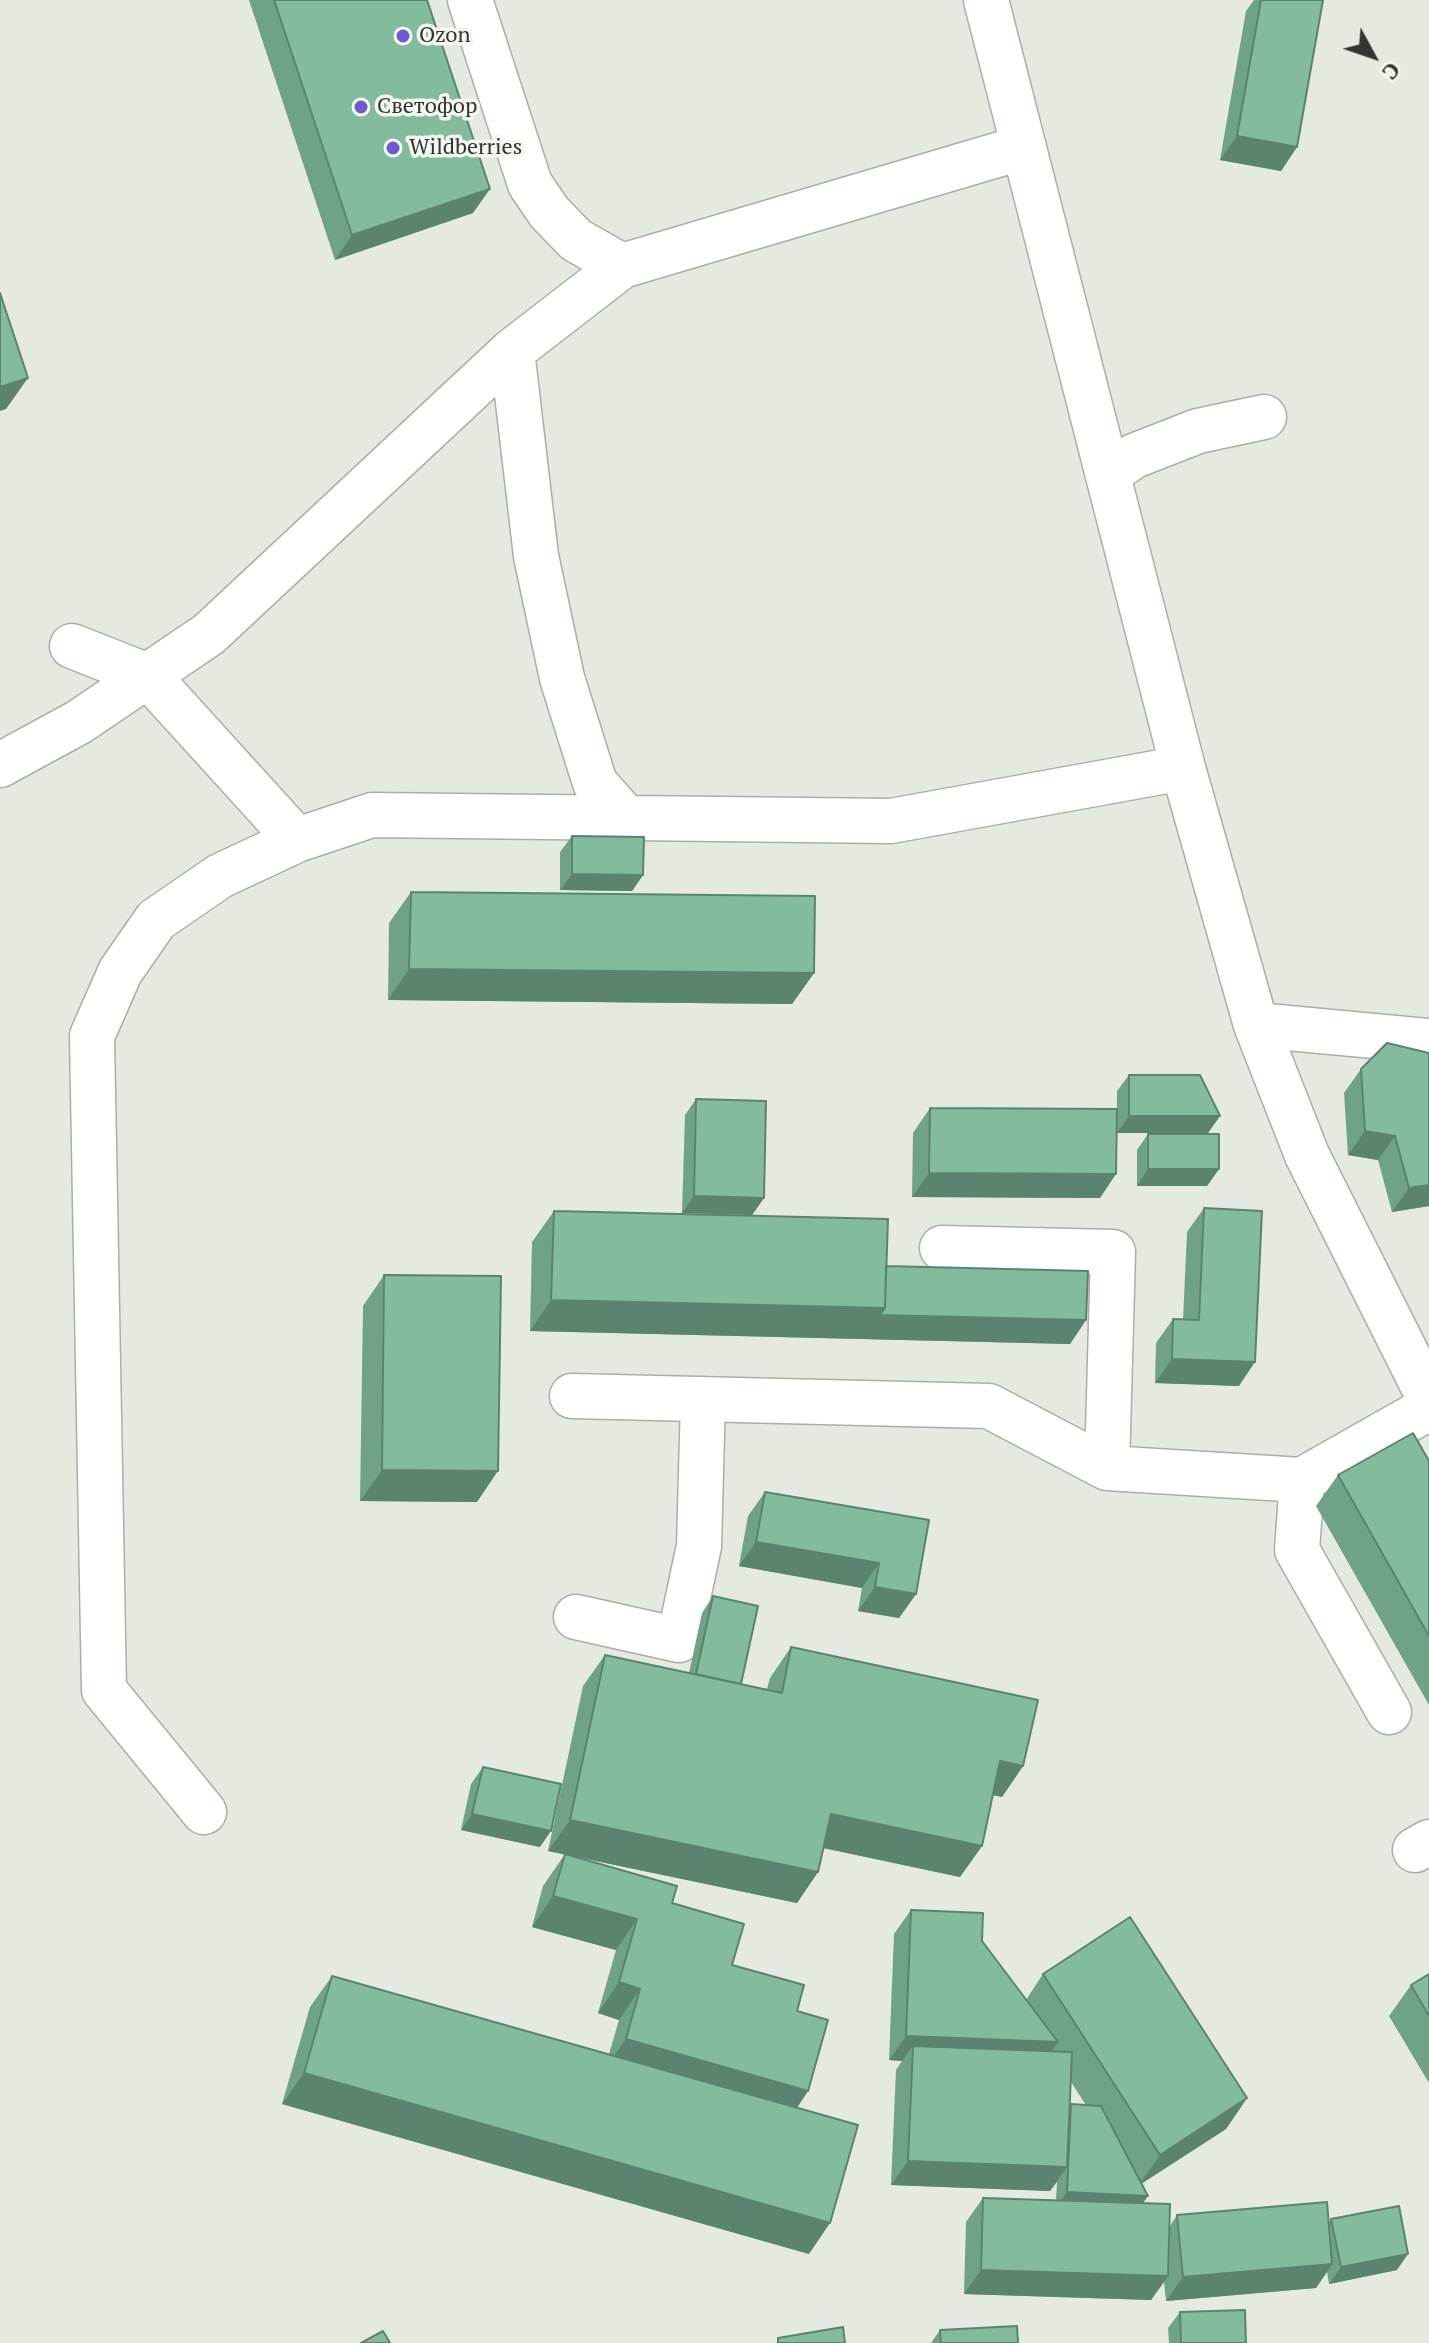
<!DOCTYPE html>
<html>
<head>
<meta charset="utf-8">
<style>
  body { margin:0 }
  #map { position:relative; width:1429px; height:2343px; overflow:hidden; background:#e5eae0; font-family:"PT Serif",serif }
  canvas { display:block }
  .north { position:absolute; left:1333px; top:16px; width:80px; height:80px; -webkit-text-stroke:6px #f2f8ed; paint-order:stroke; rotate:130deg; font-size:22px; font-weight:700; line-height:32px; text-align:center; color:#333531 }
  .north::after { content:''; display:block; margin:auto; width:28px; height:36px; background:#333531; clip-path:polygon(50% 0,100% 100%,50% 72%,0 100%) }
</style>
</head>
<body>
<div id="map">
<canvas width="1429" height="2343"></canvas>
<div class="north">С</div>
</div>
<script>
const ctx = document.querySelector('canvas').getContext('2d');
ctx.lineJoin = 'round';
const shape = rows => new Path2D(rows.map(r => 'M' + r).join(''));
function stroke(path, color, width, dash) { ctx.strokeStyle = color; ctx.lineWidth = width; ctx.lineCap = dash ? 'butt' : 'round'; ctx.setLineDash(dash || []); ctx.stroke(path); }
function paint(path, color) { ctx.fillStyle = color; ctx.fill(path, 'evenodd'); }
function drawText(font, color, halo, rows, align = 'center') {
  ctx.font = font + ' "PT Serif",serif'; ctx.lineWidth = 7; ctx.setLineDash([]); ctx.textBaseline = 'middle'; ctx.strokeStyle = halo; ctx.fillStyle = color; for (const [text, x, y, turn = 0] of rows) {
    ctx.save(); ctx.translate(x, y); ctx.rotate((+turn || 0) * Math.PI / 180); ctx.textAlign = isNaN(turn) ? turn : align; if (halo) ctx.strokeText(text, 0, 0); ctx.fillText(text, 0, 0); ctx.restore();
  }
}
const minor = shape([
  [470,0,530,184,549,212,576,240,622,266],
  [986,0,1183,768,1256,1025,1307,1155,1429,1398],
  [512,351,536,556,562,678,595,783,626,818],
  [1109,473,1134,456,1198,431,1264,417],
  [72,646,148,676,297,840],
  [0,765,79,722,209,634,512,351,622,266,1024,147],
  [1256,1025,1429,1041],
  [942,1248,1113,1252,1107,1468],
  [572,1396,989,1406,1107,1468,1302,1480],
  [576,1617,679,1640,699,1546,703,1399],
  [1389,1712,1297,1550,1302,1480,1429,1408],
  [204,1812,104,1690,92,1036,120,972,156,920,220,876,297,840,372,815,891,821,1183,768],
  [1415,1850,1429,1842]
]);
const wall = shape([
  [249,0,427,0,473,213,335,260],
  [1254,0,1323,0,1297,147,1281,171,1220,160,1246,11],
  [572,836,643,875,632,891,560,890,560,852],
  [411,892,814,973,792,1004,388,1000,389,923],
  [1429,1053,1429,1206,1392,1212,1378,1160,1348,1155,1344,1093,1361,1069],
  [1129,1075,1220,1116,1208,1133,1117,1133,1117,1091],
  [696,1099,764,1198,752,1215,682,1213,685,1115],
  [930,1108,1100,1198,912,1197,913,1133],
  [1148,1134,1219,1169,1207,1186,1137,1186,1137,1150],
  [1204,1208,1239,1386,1155,1383,1156,1343,1173,1319,1183,1320,1187,1232],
  [554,1211,886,1267,1086,1320,1070,1344,530,1331,532,1242],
  [384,1275,477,1502,360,1501,363,1306],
  [1429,1461,1429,1705,1316,1506,1338,1475],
  [765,1492,929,1520,916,1594,899,1618,858,1611,862,1588,739,1566,748,1516],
  [713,1596,741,1684,767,1689,770,1678,791,1647,1023,1766,1002,1797,993,1795,982,1846,960,1877,824,1848,818,1872,797,1903,548,1851,583,1686,605,1655,689,1673,702,1613],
  [483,1767,540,1847,461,1830,471,1784],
  [565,1854,672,1903,732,1965,797,2011,808,2091,797,2108,809,2254,282,2104,310,2007,332,1976,609,2054,619,2020,598,2013,616,1950,532,1927,543,1886],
  [911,1910,1026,2000,1043,1974,1247,2098,1226,2129,1142,2183,1143,2203,1170,2226,1177,2215,1329,2222,1331,2219,1397,2270,1329,2284,1327,2272,1316,2288,1166,2301,1164,2282,1151,2300,964,2294,966,2222,983,2198,1056,2200,1057,2182,1050,2191,891,2185,896,2070,902,2061,889,2060,894,1934],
  [1071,2082,1086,2105,1071,2104,1070,2106],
  [1429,1974,1429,2083,1389,2016,1411,1985],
  [1180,2312,1246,2343,1169,2343,1168,2328],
  [940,2330,1018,2343,931,2343]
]);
const shadedWall = shape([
  [1237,136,1297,147,1281,171,1220,160],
  [490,189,473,213,335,260,352,235],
  [28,378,6,409,0,411,0,387],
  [572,874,643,875,632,891,560,890],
  [409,969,814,973,792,1004,388,1000],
  [1129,1116,1220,1116,1208,1133,1117,1133],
  [1365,1131,1395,1136,1378,1160,1348,1155],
  [1148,1169,1219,1169,1207,1186,1137,1186],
  [929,1173,1116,1174,1100,1198,912,1197],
  [1429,1185,1429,1206,1392,1212,1409,1188],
  [694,1196,764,1198,752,1215,682,1213],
  [551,1300,885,1308,1086,1320,1070,1344,530,1331],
  [1172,1359,1255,1362,1239,1386,1155,1383],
  [382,1470,498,1471,477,1502,360,1501],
  [756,1542,879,1563,862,1588,739,1566],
  [875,1587,916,1594,899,1618,858,1611],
  [1000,1761,1023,1766,1002,1797,978,1792],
  [472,1814,551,1831,540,1847,461,1830],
  [831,1814,982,1846,960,1877,809,1845],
  [570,1820,818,1872,797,1903,548,1851],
  [553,1896,637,1919,616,1950,532,1927],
  [619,1982,640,1989,619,2020,598,2013],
  [906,2036,1058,2042,1041,2067,913,2046,902,2061,889,2060],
  [626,2039,808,2091,787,2122,604,2070],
  [304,2073,830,2223,809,2254,282,2104],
  [1247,2098,1226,2129,1138,2186,1160,2155],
  [908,2161,1067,2167,1050,2191,891,2185],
  [1067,2192,1148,2196,1136,2213,1056,2209],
  [1408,2254,1397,2270,1329,2284,1341,2267],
  [1332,2264,1316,2288,1166,2301,1183,2277],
  [981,2270,1168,2276,1151,2300,964,2294]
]);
const building = shape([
  [274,0,427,0,490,189,352,235,274,0],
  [1261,0,1323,0,1297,147,1237,136,1261,0],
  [0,293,28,378,0,387,0,293],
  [572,836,644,837,643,875,572,874,572,836],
  [411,892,815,896,814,973,409,969,411,892],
  [1387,1043,1429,1053,1429,1185,1409,1188,1395,1136,1365,1131,1361,1069,1387,1043],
  [1129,1075,1200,1075,1220,1116,1129,1116,1129,1075],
  [696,1099,766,1101,764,1198,694,1196,696,1099],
  [930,1108,1117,1109,1116,1174,929,1173,930,1108],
  [1148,1134,1219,1134,1219,1169,1148,1169,1148,1134],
  [1204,1208,1262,1211,1255,1362,1172,1359,1173,1319,1199,1320,1204,1208],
  [554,1211,888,1219,885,1308,551,1300,554,1211],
  [886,1266,1088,1271,1086,1320,880,1315,885,1308,886,1266],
  [384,1275,501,1276,498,1471,382,1470,384,1275],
  [1413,1433,1429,1461,1429,1636,1338,1475,1413,1433],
  [765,1492,929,1520,916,1594,875,1587,879,1563,756,1542,765,1492],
  [713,1596,758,1606,741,1684,696,1674,713,1596],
  [791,1647,1038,1700,1023,1766,1000,1761,982,1846,831,1814,818,1872,570,1820,605,1655,782,1693,791,1647],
  [483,1767,561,1784,551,1831,472,1814,483,1767],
  [565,1854,677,1886,672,1903,744,1924,732,1965,804,1985,797,2011,828,2020,808,2091,626,2039,640,1989,619,1982,637,1919,553,1896,565,1854],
  [911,1910,983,1913,982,1941,1058,2042,906,2036,911,1910],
  [1130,1917,1247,2098,1160,2155,1043,1974,1130,1917],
  [1429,1974,1429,2016,1411,1985,1429,1974],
  [332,1976,858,2125,830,2223,304,2073,332,1976],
  [913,2046,1072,2052,1067,2167,908,2161,913,2046],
  [1071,2104,1101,2106,1148,2196,1067,2192,1071,2104],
  [983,2198,1170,2204,1168,2276,981,2270,983,2198],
  [1327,2202,1332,2264,1183,2277,1177,2215,1327,2202],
  [1399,2206,1408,2254,1341,2267,1331,2219,1399,2206],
  [1245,2310,1246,2343,1181,2343,1180,2312,1245,2310],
  [1017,2326,1018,2343,941,2343,940,2330,1017,2326],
  [843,2327,845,2343,778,2343,778,2338,843,2327],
  [383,2331,390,2343,361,2343,383,2331]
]);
const markers = [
  [403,36,8,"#6d59d3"],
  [361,107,8,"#6d59d3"],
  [393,148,8,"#6d59d3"]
];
const poiNames = [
  ["Ozon",419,36],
  ["Светофор",377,107],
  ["Wildberries",409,148]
];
stroke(minor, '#aaafa5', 47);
stroke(minor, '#fff', 44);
paint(wall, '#70a287');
paint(shadedWall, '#5b846e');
paint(building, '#82bc9d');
stroke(building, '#5b846e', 2);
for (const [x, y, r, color] of markers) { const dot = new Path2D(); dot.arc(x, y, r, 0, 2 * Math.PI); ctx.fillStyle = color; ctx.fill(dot); stroke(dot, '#f2f8ed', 3); }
drawText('22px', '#333531', '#f2f8ed', poiNames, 'left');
</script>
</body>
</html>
